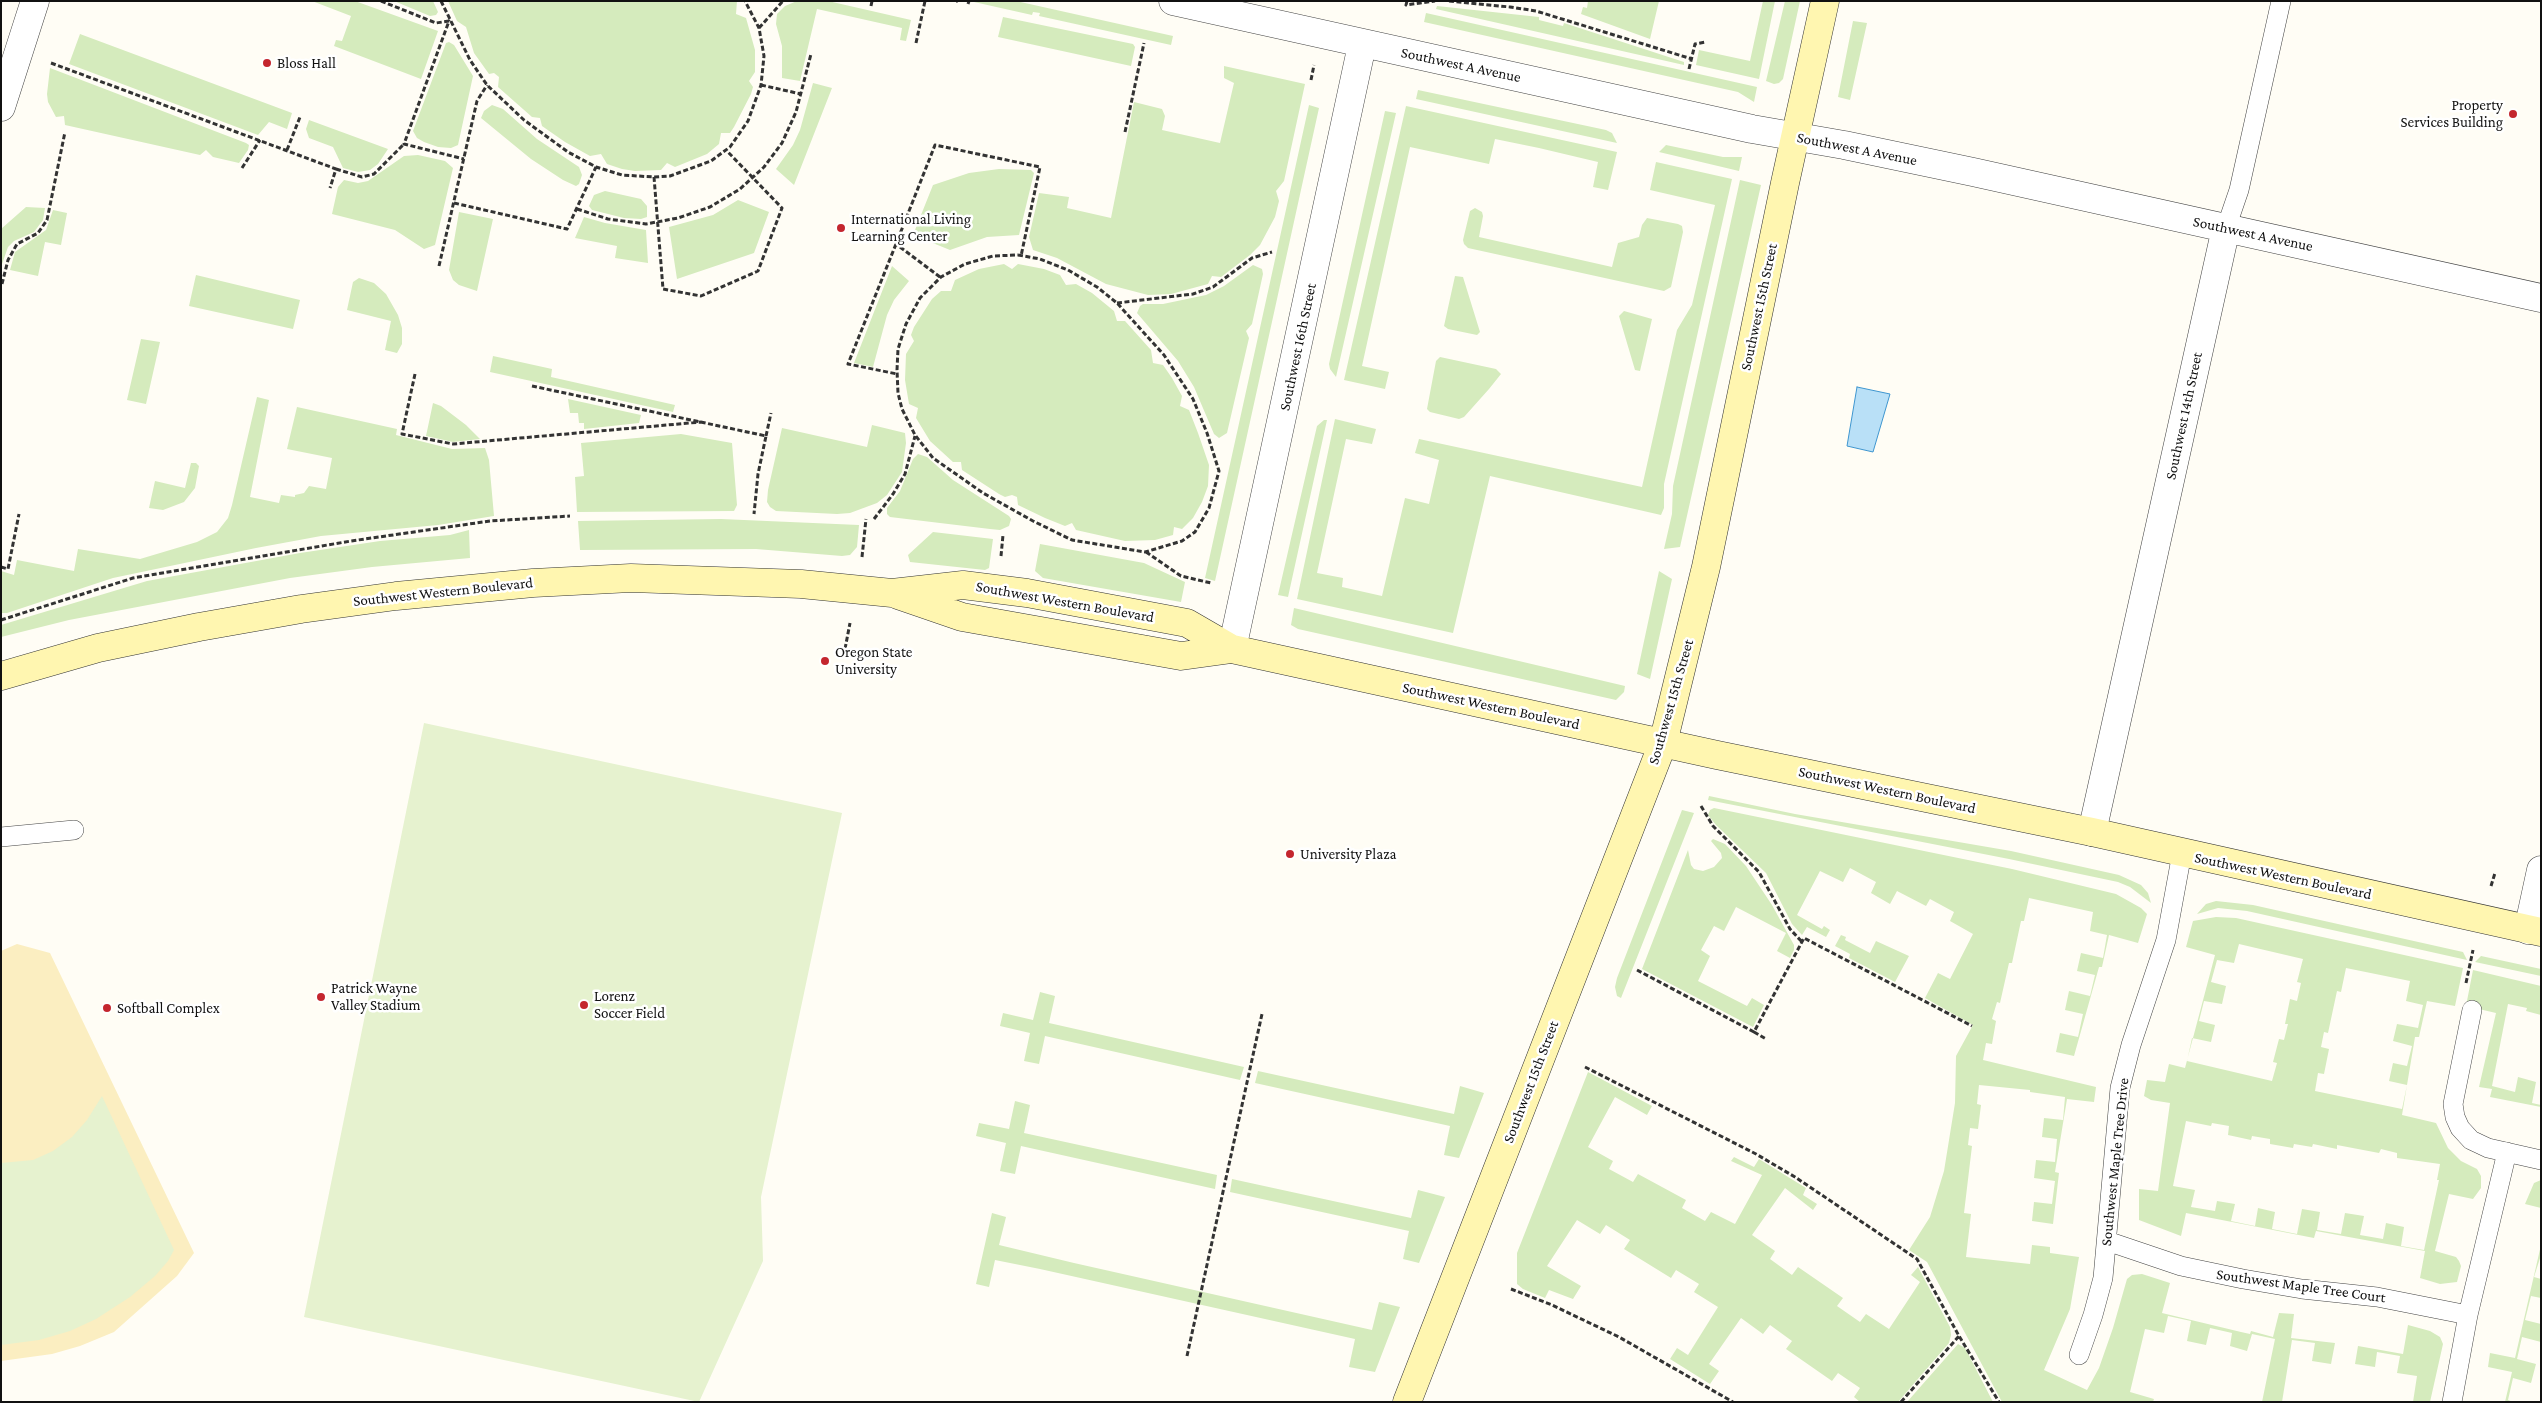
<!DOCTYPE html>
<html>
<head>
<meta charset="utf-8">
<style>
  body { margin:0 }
  #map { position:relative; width:2542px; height:1403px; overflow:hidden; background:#fffdf5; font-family:"Crimson Pro",serif }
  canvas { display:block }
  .frame { position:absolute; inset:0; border:2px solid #111; pointer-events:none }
</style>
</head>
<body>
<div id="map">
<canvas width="2542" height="1403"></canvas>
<div class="frame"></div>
</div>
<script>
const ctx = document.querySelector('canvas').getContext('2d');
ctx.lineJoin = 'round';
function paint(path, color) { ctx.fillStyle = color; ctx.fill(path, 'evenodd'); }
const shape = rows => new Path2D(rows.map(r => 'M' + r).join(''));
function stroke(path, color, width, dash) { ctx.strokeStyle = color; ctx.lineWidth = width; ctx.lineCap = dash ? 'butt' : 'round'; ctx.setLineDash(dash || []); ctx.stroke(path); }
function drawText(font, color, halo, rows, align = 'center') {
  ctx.font = font + ' "Crimson Pro",serif'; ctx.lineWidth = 5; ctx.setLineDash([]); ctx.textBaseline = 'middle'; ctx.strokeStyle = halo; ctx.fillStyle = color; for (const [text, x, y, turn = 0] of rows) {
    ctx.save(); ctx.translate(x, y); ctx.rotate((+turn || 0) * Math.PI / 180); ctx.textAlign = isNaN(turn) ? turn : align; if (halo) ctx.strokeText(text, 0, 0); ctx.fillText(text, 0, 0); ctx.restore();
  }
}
const green = shape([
  [312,1,355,1,438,31,421,79,334,46,336,40,342,41,351,16],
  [394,1,433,1,438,12,436,15,430,16],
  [448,1,737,1,736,14,746,18,755,50,755,72,749,81,753,87,751,94,734,127,730,133,721,133,719,144,707,154,675,167,667,163,661,170,635,171,622,169,607,164,601,154,590,156,565,142,542,126,540,118,532,117,498,87,499,77,494,73,489,74,474,53,466,27,457,21],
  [797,1,828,1,911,20,906,41,900,40,902,28,817,9,800,81,782,78,782,46,776,24,777,14,785,6],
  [1016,1,1173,36,1171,45,1039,16,1040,13,1033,12,1032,15,974,2],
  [1588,1,1659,1,1650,39,1581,14,1583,7,1587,8],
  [1763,1,1775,1,1759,79,1696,65,1699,50,1750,61],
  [1785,1,1800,1,1783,79,1779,83,1774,84,1766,81],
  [1437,6,1539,17,1539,20,1563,26,1564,23,1684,62,1684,65,1436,9],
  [1426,13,1757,87,1754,102,1738,92,1424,22],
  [1003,17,1133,44,1135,47,1131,66,998,37],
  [1853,21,1867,23,1850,100,1838,97],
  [80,34,292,113,287,129,269,122,258,135,69,64],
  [449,42,454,45,473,76,458,145,451,148,438,147,424,142,417,138,413,131,446,43],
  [1224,66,1305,84,1284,181,1276,191,1279,201,1275,217,1260,245,1250,255,1221,277,1212,276,1208,284,1171,294,1148,295,1106,284,1057,258,1033,250,1029,237,1039,193,1069,197,1067,208,1111,218,1134,102,1162,109,1165,116,1162,130,1220,143,1234,83,1224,78],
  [50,68,246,143,249,145,248,150,239,163,213,157,206,150,200,155,65,125,64,116,56,117,48,102,47,94],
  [813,83,832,88,794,185,776,169,793,145,800,130],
  [1418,90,1606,130,1612,133,1617,143,1416,99],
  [492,105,503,109,537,139,579,167,582,175,579,184,576,186,563,180,531,159,481,118,484,111],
  [1309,105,1319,108,1215,581,1205,578],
  [1406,106,1617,152,1608,190,1593,187,1598,162,1539,148,1495,139,1489,164,1410,147,1362,366,1389,372,1385,389,1344,380],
  [1385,111,1396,113,1336,377,1330,369,1329,364],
  [309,120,388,149,378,164,370,170,358,172,343,168,333,147,309,138,306,129],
  [1666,145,1723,157,1742,157,1739,171,1659,152],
  [418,155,445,161,453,168,435,245,424,249,395,230,332,214,338,187,344,180,358,183,368,181,404,156],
  [1656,162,1732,179,1664,484,1664,508,1661,515,1490,476,1453,633,1297,599,1335,419,1376,429,1372,444,1346,439,1317,573,1343,578,1342,587,1382,596,1405,498,1429,504,1439,460,1415,453,1419,439,1642,487,1677,330,1692,305,1715,205,1650,190],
  [999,169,1031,170,1034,173,1019,235,987,237,950,250,913,235,933,185,969,173],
  [1740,180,1761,185,1680,547,1664,549,1672,514,1673,486],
  [605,191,641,199,647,206,647,217,641,219,624,218,592,210,589,206,594,195],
  [738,200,769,212,754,253,677,279,669,227,713,215],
  [26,207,45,208,43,220,34,232,14,241,8,247,1,267,1,229],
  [1475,208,1482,212,1483,216,1479,237,1612,267,1618,243,1639,237,1642,225,1647,218,1678,224,1682,226,1683,232,1671,287,1664,291,1468,248,1464,244,1463,240,1470,211],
  [53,210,67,213,61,245,45,242,38,276,10,270,15,252,46,230],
  [459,212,493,219,477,291,459,285,453,280,449,270],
  [584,217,605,223,646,230,648,263,615,258,617,246,575,238],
  [1004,264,1012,269,1018,264,1044,269,1060,275,1066,285,1076,284,1092,293,1114,311,1117,321,1125,321,1151,350,1153,363,1163,365,1172,378,1182,396,1180,406,1189,410,1198,433,1209,465,1208,486,1202,502,1193,518,1182,529,1174,527,1173,535,1155,540,1125,541,1076,530,1072,523,1065,526,1045,518,1018,505,1017,497,1012,495,1005,497,999,494,962,470,961,462,953,462,930,441,916,418,918,408,909,404,905,380,906,354,914,341,911,335,914,327,932,299,941,291,951,291,955,280,979,269],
  [1253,265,1262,269,1263,274,1252,324,1246,331,1249,338,1227,433,1219,438,1214,434,1194,387,1178,361,1137,313,1140,306,1143,304,1163,304,1206,295,1224,286],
  [892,266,909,281,894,300,887,315,873,367,854,363],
  [196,275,300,300,293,329,189,306],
  [1455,276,1463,277,1480,332,1477,335,1448,329,1444,326],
  [359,278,374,283,386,294,398,315,402,328,402,344,397,353,385,350,391,321,347,310,353,282],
  [1624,311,1652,319,1640,371,1635,370,1619,316],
  [141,339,160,342,146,404,127,400],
  [493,356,552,369,551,377,675,405,673,412,490,372],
  [1440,357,1496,369,1501,374,1489,389,1464,417,1459,419,1430,412,1427,409,1436,361],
  [257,397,269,400,250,497,279,503,281,495,295,497,295,495,304,493,309,486,326,489,332,458,287,449,297,407,397,429,396,435,452,449,485,448,489,460,494,516,438,525,321,536,256,548,113,578,7,613,1,613,1,571,14,575,17,560,74,571,78,549,140,559,197,542,217,532,228,518,232,505],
  [568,399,641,415,639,423,584,429,584,423,579,423,578,413,570,413],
  [433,403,441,406,466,425,480,439,453,442,426,436],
  [1324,420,1327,420,1288,597,1278,595,1317,426],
  [872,425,905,433,906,443,902,472,887,495,877,503,850,513,837,514,776,511,770,507,767,502,768,490,782,428,867,447],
  [681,434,732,443,737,505,734,511,577,512,575,477,584,476,581,443],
  [918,454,927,457,953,480,1009,516,1011,519,1009,526,1000,530,990,529,890,517,887,514,887,508,900,491,913,459],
  [191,463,196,463,199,466,195,488,184,502,163,510,149,508,155,481,185,488],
  [721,519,859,525,857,547,850,555,842,556,756,549,580,550,578,521],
  [469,530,470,558,372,567,290,578,69,620,1,637,1,625,147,581,300,553,380,541,450,535],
  [933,532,993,539,989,568,985,570,910,562,908,555],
  [1040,544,1144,563,1185,582,1181,602,1043,578,1035,571],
  [1659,571,1672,579,1650,679,1637,674],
  [1294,608,1625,686,1624,692,1616,700,1298,629,1291,625],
  [1709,796,1795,814,2011,851,2119,875,2141,885,2148,893,2151,903,2130,887,2118,882,2009,859,1708,800],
  [1714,808,2012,869,2116,894,2141,908,2147,914,2138,943,2109,935,2102,967,2099,967,2074,1056,2056,1052,2060,1033,2078,1037,2083,1014,2065,1010,2069,991,2090,996,2095,975,2077,971,2081,953,2103,958,2107,935,2090,931,2093,912,2029,898,2024,921,2021,921,2012,963,2009,963,2000,1003,1997,1002,1992,1019,1996,1021,1992,1044,1986,1043,1983,1060,2096,1087,2094,1102,2067,1099,2055,1172,2059,1173,2053,1224,2032,1221,2034,1202,2052,1204,2055,1181,2034,1178,2036,1160,2055,1162,2057,1139,2042,1137,2044,1118,2063,1120,2065,1097,2030,1092,2030,1090,1979,1085,1977,1104,1981,1105,1978,1129,1970,1128,1968,1145,1972,1146,1964,1213,1971,1214,1966,1257,2030,1264,2032,1245,2050,1247,2050,1253,2079,1257,2070,1309,2044,1370,2087,1390,2099,1368,2113,1328,2127,1279,2132,1275,2142,1274,2170,1283,2162,1313,2241,1332,2250,1334,2251,1331,2273,1337,2279,1313,2294,1314,2291,1338,2335,1343,2331,1364,2312,1361,2315,1343,2292,1340,2282,1402,2262,1402,2275,1339,2252,1334,2247,1351,2230,1346,2232,1333,2210,1328,2206,1345,2187,1341,2191,1321,2168,1316,2164,1333,2145,1329,2130,1392,2154,1399,2153,1402,2002,1402,1927,1262,1909,1250,1930,1217,1944,1171,1955,1103,1956,1056,1973,1025,1925,998,1938,973,1950,979,1973,934,1950,921,1954,912,1930,899,1926,906,1897,891,1890,904,1871,893,1876,882,1850,868,1843,882,1820,871,1797,915,1822,929,1824,926,1830,930,1826,937,1807,927,1802,935,1792,924,1766,873,1716,825,1708,815,1710,810],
  [1682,810,1694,813,1621,998,1617,996,1615,987,1617,978],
  [1713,839,1725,844,1746,866,1772,905,1794,945,1794,950,1790,958,1777,951,1786,933,1736,907,1724,931,1714,926,1701,950,1710,956,1698,981,1747,1006,1752,998,1764,1005,1753,1027,1642,969,1688,850,1691,865,1694,869,1703,871,1714,867,1722,858,1721,853,1711,841],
  [2216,901,2253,905,2463,952,2467,960,2247,911,2218,908,2197,914,2206,904],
  [2216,917,2236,918,2463,968,2455,1006,2427,1001,2419,1037,2415,1037,2402,1115,2436,1123,2448,1148,2461,1161,2477,1169,2481,1176,2481,1188,2473,1199,2449,1194,2435,1251,2456,1257,2459,1261,2461,1266,2457,1282,2440,1284,2420,1278,2425,1251,2316,1231,2314,1238,2186,1213,2181,1236,2139,1220,2139,1189,2158,1191,2170,1103,2151,1100,2144,1096,2147,1080,2165,1082,2169,1064,2185,1068,2215,955,2186,947,2193,921],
  [2239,944,2303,959,2297,982,2301,983,2297,1001,2290,999,2285,1024,2288,1024,2284,1040,2279,1039,2273,1062,2277,1063,2272,1081,2187,1061,2192,1038,2211,1042,2215,1025,2199,1021,2204,1001,2222,1004,2226,986,2211,982,2217,960,2234,963],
  [2346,968,2410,981,2406,1001,2423,1005,2418,1028,2397,1024,2393,1041,2412,1046,2407,1066,2393,1063,2389,1081,2407,1085,2402,1109,2315,1091,2318,1073,2324,1074,2329,1049,2321,1047,2324,1032,2328,1033,2337,991,2341,992],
  [2186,1121,2211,1126,2212,1123,2229,1126,2228,1135,2251,1140,2252,1136,2270,1139,2270,1144,2293,1148,2294,1144,2312,1147,2313,1144,2337,1149,2337,1145,2379,1153,2381,1149,2397,1153,2397,1158,2440,1164,2437,1180,2439,1180,2424,1250,2401,1246,2404,1227,2386,1223,2383,1239,2360,1235,2364,1216,2345,1213,2341,1234,2317,1230,2320,1212,2302,1209,2297,1234,2272,1229,2275,1212,2258,1208,2255,1226,2231,1221,2235,1204,2217,1201,2215,1211,2191,1207,2195,1190,2173,1186],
  [1841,935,1846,937,1845,940,1870,953,1876,941,1909,956,1895,982,1849,958,1850,954,1835,946],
  [2481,956,2541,969,2541,976,2475,962],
  [2473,970,2541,986,2541,1015,2526,1011,2527,1008,2508,1004,2492,1086,2515,1092,2518,1077,2536,1082,2532,1103,2541,1105,2541,1107,2490,1097,2492,1089,2479,1087,2496,1013,2466,1006],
  [1040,992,1055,996,1049,1023,1244,1067,1240,1080,1045,1036,1039,1064,1024,1061,1030,1033,1000,1026,1003,1013,1033,1020],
  [1258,1071,1454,1114,1460,1086,1484,1093,1459,1158,1444,1155,1450,1126,1255,1083],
  [1588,1072,1652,1106,1647,1115,1615,1097,1588,1147,1613,1161,1609,1169,1633,1182,1638,1174,1686,1200,1682,1208,1705,1221,1711,1212,1735,1224,1762,1175,1731,1161,1734,1157,1754,1167,1759,1159,1806,1188,1803,1195,1817,1204,1813,1210,1785,1188,1752,1235,1775,1251,1770,1259,1792,1275,1798,1267,1843,1298,1837,1306,1860,1322,1866,1314,1889,1329,1920,1282,1911,1275,1918,1267,1950,1327,1951,1335,1949,1343,1898,1402,1860,1402,1854,1397,1860,1388,1838,1373,1832,1381,1786,1349,1792,1341,1770,1325,1763,1334,1741,1318,1709,1364,1719,1371,1710,1384,1670,1359,1677,1348,1688,1355,1718,1307,1694,1292,1699,1284,1676,1270,1671,1278,1624,1249,1630,1240,1606,1225,1600,1234,1577,1220,1547,1266,1581,1286,1573,1299,1549,1290,1545,1298,1523,1289,1517,1284,1517,1253],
  [1015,1101,1030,1105,1024,1133,1217,1175,1215,1189,1021,1146,1015,1174,1000,1171,1006,1143,976,1136,979,1123,1009,1129],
  [1232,1179,1411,1218,1418,1190,1445,1197,1419,1263,1403,1259,1409,1231,1230,1192],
  [2541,1180,2541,1208,2525,1204,2534,1183],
  [992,1213,1006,1217,999,1245,1074,1263,1372,1330,1379,1302,1400,1307,1375,1372,1349,1367,1355,1339,1040,1269,995,1260,989,1287,976,1284],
  [2541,1245,2541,1255,2534,1277,2541,1279,2541,1298,2531,1296,2525,1320,2541,1324,2541,1342,2522,1337,2517,1359,2536,1364,2531,1383,2513,1378,2508,1400,2513,1402,2505,1402,2512,1372,2488,1367,2490,1353,2515,1358],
  [2408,1325,2430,1331,2440,1337,2443,1344,2430,1402,2413,1402,2417,1376,2397,1373,2400,1356,2377,1352,2375,1367,2355,1364,2358,1346,2403,1354],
  [1958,1344,1965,1348,1993,1402,1907,1402]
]);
const sand = shape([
  [17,944,50,953,194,1253,177,1276,114,1332,80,1346,52,1354,1,1361,1,951]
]);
const pitch = shape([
  [424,723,842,813,761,1197,763,1261,699,1402,304,1317],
  [102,1096,174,1250,168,1261,155,1276,130,1297,96,1319,70,1331,39,1340,1,1345,1,1163,33,1160,53,1151,72,1137,87,1120]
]);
const water = shape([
  [1857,387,1890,394,1873,452,1847,446,1857,387]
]);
const path = shape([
  [381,1,436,23,449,21,404,144,464,159],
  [441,1,470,60,487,85,524,120,568,152,596,167,622,175,654,177,670,176,711,161,730,147,748,121,761,85,764,56,759,28,745,1],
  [957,1,958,2],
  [1407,1,1406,5,1435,1],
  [1449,1,1510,7,1536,11,1692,59],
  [968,4,969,1],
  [871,6,872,1],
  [759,28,783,1],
  [916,43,925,1],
  [51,63,336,169,330,188],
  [1689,69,1695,44,1706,42],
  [1311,80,1314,65],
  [761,85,801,94],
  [1125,132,1144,43],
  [287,150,300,117],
  [242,168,260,140],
  [336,169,362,177,374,174,404,144],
  [654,177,663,289,701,296,758,271,782,208,726,150],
  [454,203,567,229,596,167],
  [577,209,608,219,646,224,678,218,710,207,740,189,764,167,782,143,796,112,811,54],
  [896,244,848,364,897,374],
  [1018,255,1040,259,1068,270,1097,287,1117,303,1164,355,1193,399,1207,433,1219,471,1209,508,1195,532,1182,541,1145,552,1072,540,1033,521,983,493,933,458,915,435,902,409,898,393,897,370,898,349,906,324,920,298,941,277,965,264,993,256,1018,255],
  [439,266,477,101,487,85],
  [940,277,896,244,935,145,1040,167,1021,256],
  [2,284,8,260,17,244,38,233,47,220,65,132],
  [1117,303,1193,294,1213,287,1252,258,1272,252],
  [415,374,402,434,453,444,701,422],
  [532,386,766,436,758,474,754,514],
  [766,436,771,413],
  [874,519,893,494,905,474,915,436],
  [1146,552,1181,576,1211,583],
  [1001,556,1003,535],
  [862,557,866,519],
  [1,567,8,569,19,514],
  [1,620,133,578,351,541,490,521,570,516],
  [845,649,850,623],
  [1701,806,1713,826,1759,872,1790,929,1802,942],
  [2491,886,2495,873],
  [1637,970,1754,1032,1804,938,1972,1026],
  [2466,983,2473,950],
  [1754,1032,1766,1039],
  [1585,1067,1756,1154,1795,1177,1917,1259,1959,1336,1999,1402],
  [1511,1289,1552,1305,1619,1337,1733,1402],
  [1187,1356,1262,1014],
  [1901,1402,1959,1336]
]);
const lane = shape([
  [2226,228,2239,190,2281,1],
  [1,837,74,830],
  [2472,1010,2453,1104,2455,1117,2460,1128,2471,1140,2488,1148,2541,1160],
  [2107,1241,2181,1266,2243,1279,2302,1289,2377,1297,2468,1315],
  [2079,1355,2093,1315,2103,1278,2120,1088,2131,1045,2166,940,2182,853],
  [2452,1402,2468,1315,2507,1152]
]);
const street = shape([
  [1173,1,1752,129,1844,145,1973,172,2541,298],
  [1,107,35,1],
  [1232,649,1362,45],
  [2092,832,2226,228],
  [2528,930,2541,870]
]);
const secondary = shape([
  [898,595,962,617,1181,656,1232,649],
  [1,676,98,648,199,627,301,609,396,596,533,583,631,578,801,584,892,593,963,585,1027,593,1187,623,1232,649,1717,755,2092,832,2541,932],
  [1407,1402,1663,743,1706,567,1785,183,1825,1]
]);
const markers = [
  [267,63,5,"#c4262e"],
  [2513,114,5,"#c4262e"],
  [841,228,5,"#c4262e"],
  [825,661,5,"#c4262e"],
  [1290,854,5,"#c4262e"],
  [321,997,5,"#c4262e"],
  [584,1005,5,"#c4262e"],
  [107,1008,5,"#c4262e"]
];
const poiNames = [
  ["Bloss Hall",277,63],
  ["Property",2503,105,"right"],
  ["Services Building",2503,122,"right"],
  ["International Living",851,219],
  ["Learning Center",851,236],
  ["Oregon State",835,652],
  ["University",835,669],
  ["University Plaza",1300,854],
  ["Patrick Wayne",331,988],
  ["Valley Stadium",331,1005],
  ["Lorenz",594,996],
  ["Soccer Field",594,1013],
  ["Softball Complex",117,1008]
];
const streetNames = [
  ["Southwest A Avenue",1461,65,12],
  ["Southwest A Avenue",1857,149,11],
  ["Southwest A Avenue",2253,234,12],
  ["Southwest 15th Street",1759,307,-78],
  ["Southwest 16th Street",1298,347,-78],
  ["Southwest 14th Street",2184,416,-78],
  ["Southwest Western Boulevard",443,592,-6],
  ["Southwest Western Boulevard",1065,602,10],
  ["Southwest 15th Street",1671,702,-74],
  ["Southwest Western Boulevard",1491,706,12],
  ["Southwest Western Boulevard",1887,790,12],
  ["Southwest Western Boulevard",2283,876,12],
  ["Southwest 15th Street",1531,1082,-69],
  ["Southwest Maple Tree Drive",2115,1162,-84],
  ["Southwest Maple Tree Court",2301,1286,8]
];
paint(green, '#d5ebbd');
paint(sand, '#fbeec1');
paint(pitch, '#e6f2cf');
paint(water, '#b9e0f7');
stroke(water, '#3f96cf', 1);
stroke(lane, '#444', 20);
stroke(street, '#444', 29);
stroke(secondary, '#333', 29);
stroke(path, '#333', 3, [5, 2.5]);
stroke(lane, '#fff', 19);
stroke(street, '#fff', 28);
stroke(secondary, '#fff6b0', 28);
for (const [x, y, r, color] of markers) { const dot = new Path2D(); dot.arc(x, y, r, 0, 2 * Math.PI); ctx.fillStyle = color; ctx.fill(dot); stroke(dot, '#fff', 2); }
drawText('15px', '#111', '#fff', poiNames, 'left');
drawText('15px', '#111', '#fff', streetNames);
</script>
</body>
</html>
